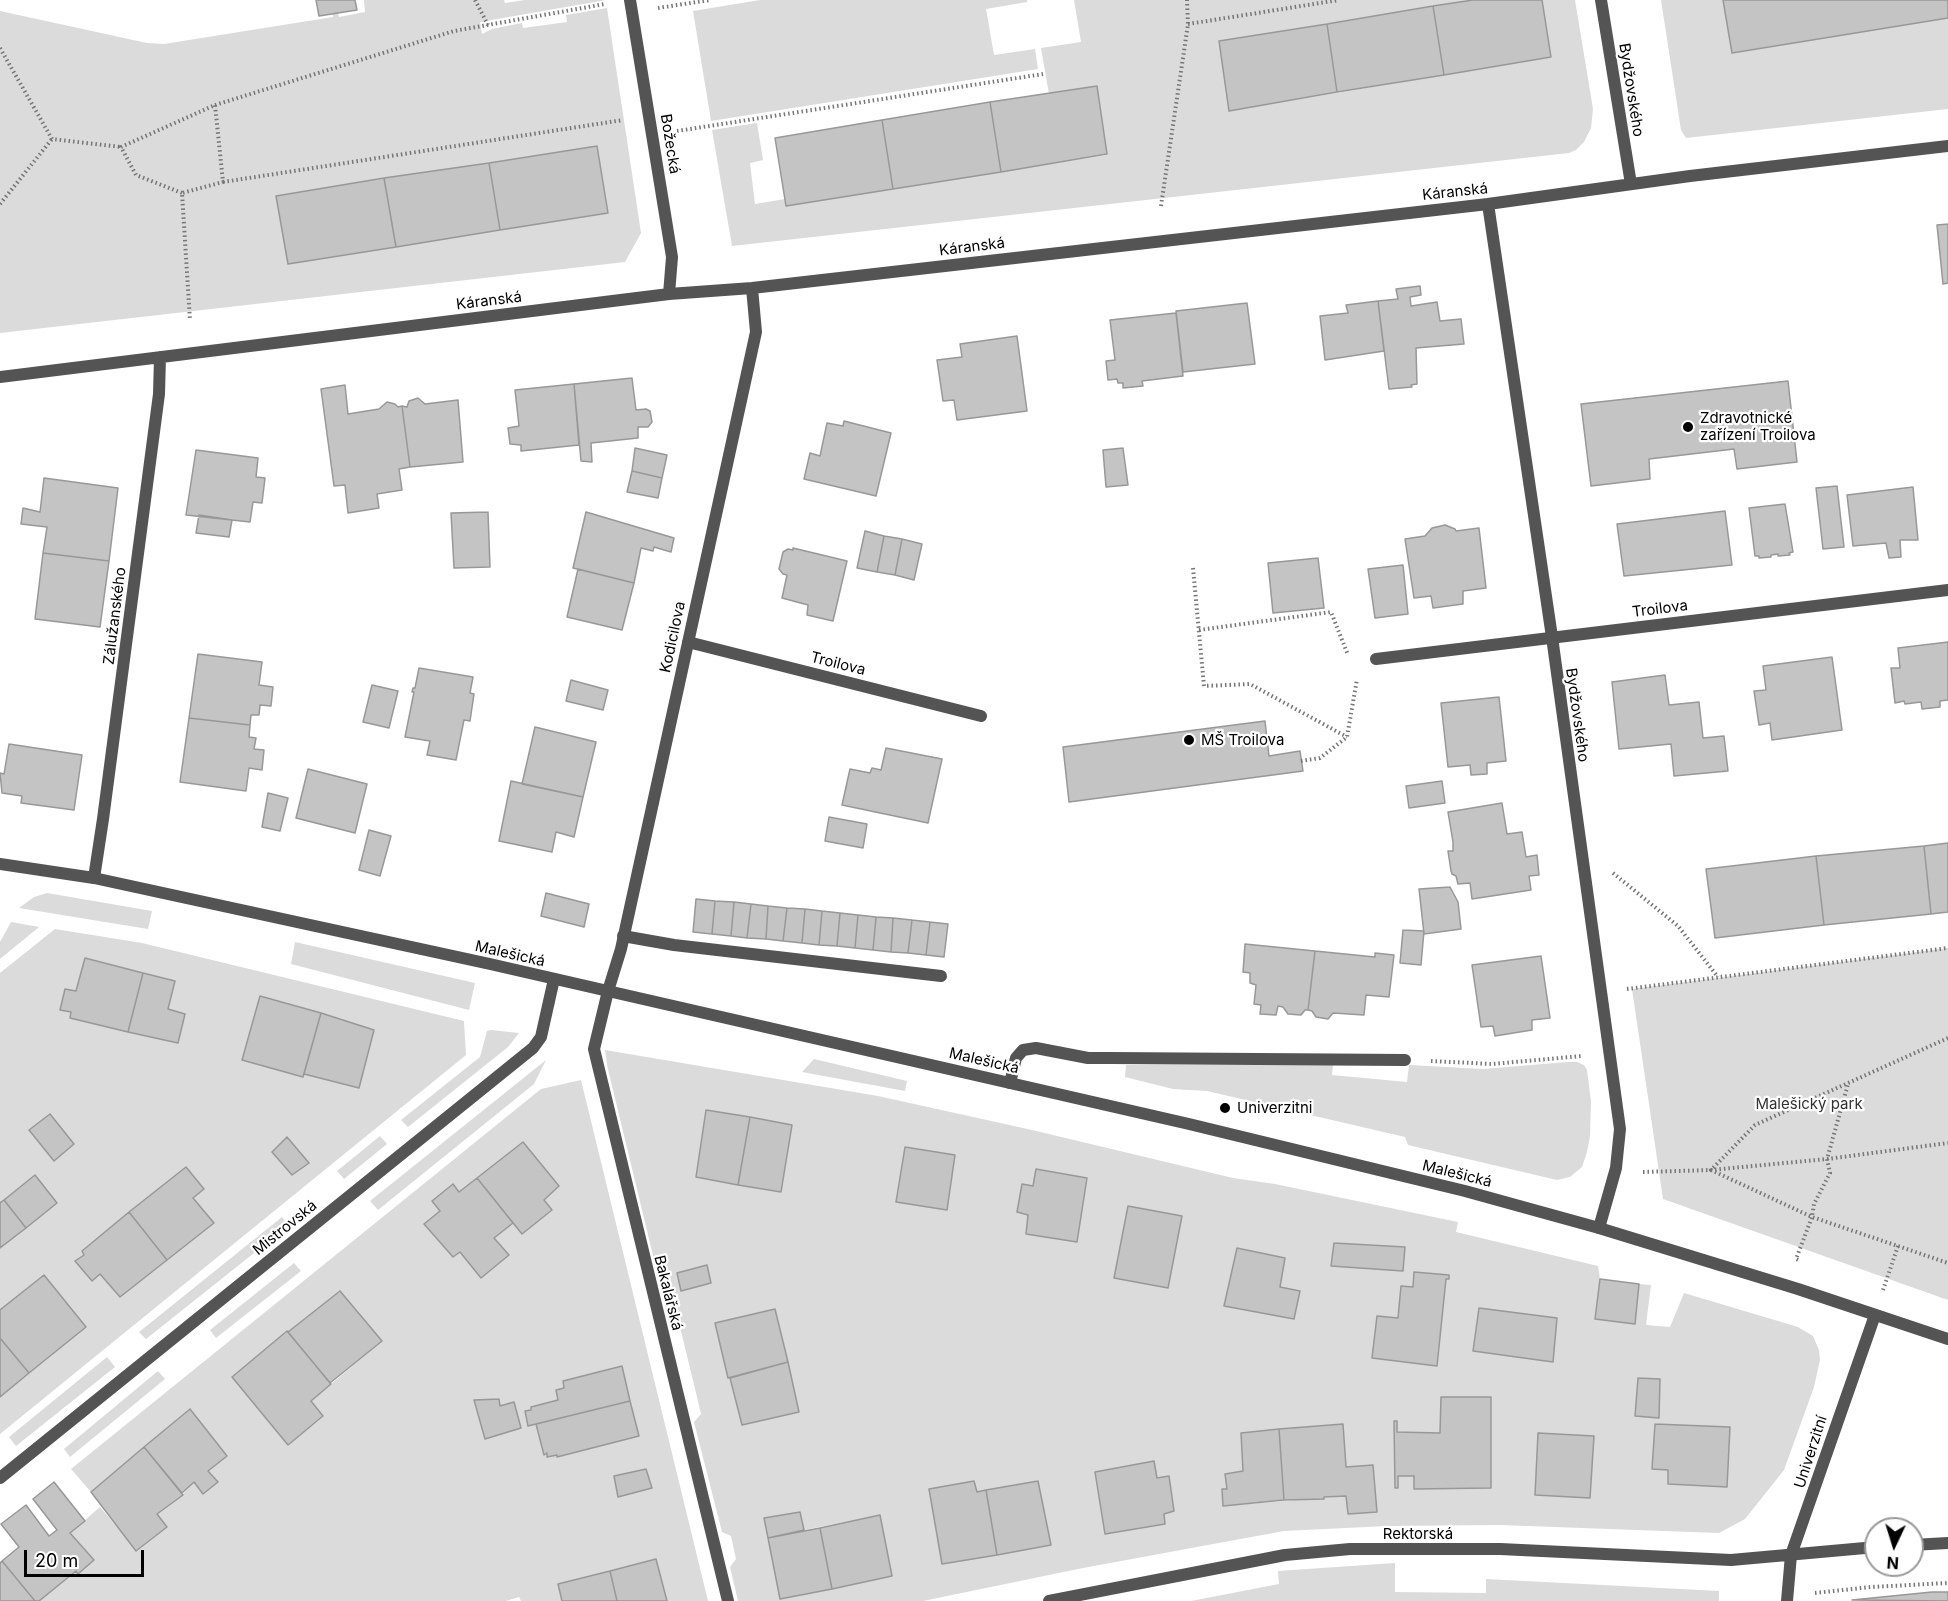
<!DOCTYPE html>
<html>
<head>
<meta charset="utf-8">
<style>
  body { margin:0 }
  #map { position:relative; width:1948px; height:1601px; overflow:hidden; background:#fff; font-family:Inter,sans-serif }
  canvas { display:block }
  .north { position:absolute; left:1864px; top:1517px; width:60px; height:60px; box-sizing:border-box; background:#fff; border:2px solid #999; border-radius:50%; rotate:184deg; font-size:16px; font-weight:700; line-height:24px; text-align:center; color:#000 }
  .north::after { content:''; display:block; margin:auto; width:21px; height:27px; background:#000; clip-path:polygon(50% 0,100% 100%,50% 72%,0 100%) }
  .scale { position:absolute; left:24px; top:1550px; width:120px; height:27px; box-sizing:border-box; border:3px solid #000; border-top:0; padding-left:8px; font-size:18px; line-height:21px; white-space:nowrap; color:#000; -webkit-text-stroke:4px #fff; paint-order:stroke }
</style>
</head>
<body>
<div id="map">
<canvas width="1948" height="1601"></canvas>
<div class="north">N</div>
<div class="scale">20 m</div>
</div>
<script>
const ctx = document.querySelector('canvas').getContext('2d');
ctx.lineJoin = 'round';
function paint(path, color) { ctx.fillStyle = color; ctx.fill(path, 'evenodd'); }
const shape = rows => new Path2D(rows.map(r => 'M' + r).join(''));
function stroke(path, color, width, dash) { ctx.strokeStyle = color; ctx.lineWidth = width; ctx.lineCap = dash ? 'butt' : 'round'; ctx.setLineDash(dash || []); ctx.stroke(path); }
function drawText(font, color, halo, rows, align = 'center') {
  ctx.font = font + ' Inter,sans-serif'; ctx.lineWidth = 4.5; ctx.setLineDash([]); ctx.textBaseline = 'middle'; ctx.strokeStyle = halo; ctx.fillStyle = color; for (const [text, x, y, turn = 0] of rows) {
    ctx.save(); ctx.translate(x, y); ctx.rotate((+turn || 0) * Math.PI / 180); ctx.textAlign = isNaN(turn) ? turn : align; if (halo) ctx.strokeText(text, 0, 0); ctx.fillText(text, 0, 0); ctx.restore();
  }
}
const green = shape([
  [364,0,504,0,505,3,525,0,606,0,480,22,482,34,492,29,522,23,523,28,567,22,566,15,607,8,641,233,625,262,0,333,0,11,147,43,164,44,333,17,333,14,338,13,339,17,365,12],
  [597,146,607,213,288,264,277,196],
  [760,0,1027,0,1027,2,986,9,994,55,1035,49,1038,69,711,121,693,11],
  [1074,0,1473,0,1220,41,1229,111,1551,57,1542,0,1575,0,1593,109,1591,128,1584,142,1576,150,1569,153,732,246,712,130,757,123,763,160,750,163,755,204,785,199,786,206,1107,155,1097,86,1049,94,1041,48,1081,42],
  [1661,0,1723,0,1948,18,1948,109,1686,138,1681,130],
  [47,893,152,911,148,929,19,908,34,897],
  [11,922,39,927,0,959,0,942],
  [55,929,142,943,464,1021,466,1055,0,1434,0,1397,86,1327,44,1276,0,1310,0,973],
  [86,958,114,965,168,1009,185,1014,178,1043,70,1018,71,1012,60,1009,65,989,76,991],
  [260,996,318,1012,374,1030,359,1088,304,1074,302,1077,242,1060],
  [49,1115,54,1161,29,1130],
  [287,1137,308,1162,292,1175,272,1152],
  [186,1167,204,1188,193,1198,213,1223,120,1297,100,1274,91,1281,76,1261,84,1255,82,1251],
  [295,942,475,983,469,1010,291,964],
  [1948,948,1948,1300,1663,1199,1632,989],
  [491,1030,519,1033,508,1047,408,1127,401,1120,480,1057,487,1031],
  [605,1050,878,1096,1032,1130,1233,1178,1275,1184,1458,1222,1456,1232,1598,1266,1600,1279,1596,1319,1634,1324,1639,1284,1651,1285,1646,1325,1670,1327,1684,1293,1798,1327,1813,1336,1819,1350,1820,1360,1814,1387,1784,1470,1745,1519,1719,1533,1500,1525,1387,1526,1284,1531,1083,1568,923,1601,738,1601,730,1567,736,1559,731,1536,722,1532,694,1422,701,1414,697,1397,681,1331,670,1326,607,1065],
  [750,1117,792,1125,781,1191,696,1177],
  [1037,1169,1087,1178,1077,1242,1026,1234,1028,1215,1017,1212,1022,1184,1033,1186],
  [1128,1207,1182,1216,1168,1288,1114,1277],
  [1237,1248,1285,1258,1280,1287,1300,1291,1294,1319,1225,1306],
  [706,1265,681,1290,677,1273],
  [1414,1272,1449,1275,1446,1279,1437,1365,1372,1358,1377,1316,1398,1318,1413,1287],
  [1479,1308,1557,1318,1553,1361,1473,1351],
  [775,1309,799,1412,742,1425,715,1323],
  [1441,1397,1491,1397,1491,1488,1415,1489,1414,1476,1398,1476,1398,1488,1395,1488,1394,1421,1397,1421,1397,1432,1440,1433],
  [1343,1424,1346,1467,1373,1465,1377,1512,1348,1514,1346,1496,1223,1506,1222,1490,1227,1489,1225,1474,1243,1471,1241,1433],
  [1655,1424,1730,1428,1727,1487,1668,1484,1668,1470],
  [1538,1434,1594,1436,1590,1498,1535,1495],
  [1154,1461,1157,1478,1169,1476,1174,1511,1106,1534,1095,1472],
  [974,1481,977,1492,1038,1481,1050,1545,997,1555,929,1489],
  [800,1512,804,1530,880,1515,892,1576,780,1598,764,1518],
  [814,1059,907,1081,905,1091,802,1072],
  [546,1060,534,1084,378,1210,370,1201],
  [1567,1062,1577,1062,1584,1065,1587,1070,1591,1101,1590,1136,1587,1152,1582,1167,1570,1177,1557,1180,1408,1145,1405,1137,1207,1091,1173,1089,1125,1077,1126,1065,1333,1065,1332,1075,1407,1082,1409,1065,1484,1069],
  [581,1080,708,1601,521,1601,519,1597,506,1601,39,1601,76,1571,78,1573,94,1560,70,1533,100,1507,137,1551,167,1527,157,1514,182,1495,194,1482,217,1482,208,1471,227,1456,189,1409,91,1492,71,1469,541,1089],
  [523,1142,544,1200,552,1211,522,1233,513,1223,494,1238,508,1255,481,1278,460,1252,453,1257,424,1224,440,1211,432,1201,453,1184,459,1192],
  [340,1291,382,1341,311,1401,323,1417,288,1445,232,1377],
  [621,1366,639,1436,558,1457,557,1455,548,1457,547,1453,544,1454,536,1424,528,1426,525,1411,531,1410,531,1407,558,1400,556,1390,564,1388,563,1381],
  [646,1469,652,1488,619,1496,614,1476],
  [380,1136,387,1144,344,1179,337,1171],
  [282,1217,288,1226,146,1339,139,1332],
  [294,1263,301,1271,216,1338,210,1330],
  [107,1357,115,1367,16,1446,9,1437],
  [158,1371,165,1379,70,1457,64,1449],
  [1395,1563,1395,1592,1486,1593,1486,1579,1719,1591,1719,1601,1191,1601,1279,1584,1278,1571]
]);
const building = shape([
  [316,0,355,0,357,10,319,16,316,0],
  [1473,0,1542,0,1551,57,1444,75,1433,6,1473,0],
  [1723,0,1948,0,1948,18,1732,53,1723,0],
  [1433,6,1444,75,1337,92,1327,24,1433,6],
  [1327,24,1337,92,1229,111,1219,41,1327,24],
  [1097,86,1107,154,1001,172,990,102,1097,86],
  [990,102,1001,172,893,189,882,120,990,102],
  [882,120,893,189,786,206,775,138,882,120],
  [597,146,608,213,500,230,489,163,597,146],
  [489,163,500,230,396,247,384,178,489,163],
  [384,178,396,247,288,264,276,196,384,178],
  [1948,224,1948,283,1943,284,1937,225,1948,224],
  [1420,286,1421,295,1410,297,1411,306,1437,302,1440,321,1461,319,1464,344,1416,348,1417,384,1411,385,1412,387,1389,389,1378,301,1398,299,1396,289,1420,286],
  [1378,301,1384,351,1325,360,1320,316,1348,313,1346,305,1378,301],
  [1247,303,1255,364,1183,372,1176,311,1247,303],
  [1176,313,1183,376,1142,381,1143,386,1123,388,1123,383,1118,383,1117,379,1108,380,1106,361,1115,360,1110,320,1176,313],
  [1017,336,1027,411,957,420,954,400,943,401,937,360,962,357,960,344,1017,336],
  [632,378,636,410,646,409,650,411,652,422,648,427,638,427,638,438,591,443,592,462,581,461,574,384,632,378],
  [1788,381,1797,462,1737,469,1734,449,1649,459,1650,479,1591,486,1581,404,1788,381],
  [574,384,579,445,521,451,521,445,510,444,508,428,519,426,515,390,574,384],
  [345,385,348,414,379,409,387,402,395,404,398,407,402,406,410,467,399,469,402,490,377,494,379,508,348,513,345,485,334,486,321,389,345,385],
  [418,398,425,404,458,400,463,462,410,467,402,406,407,407,409,401,418,398],
  [844,421,891,433,876,496,804,479,810,453,820,456,827,423,843,426,844,421],
  [635,448,667,455,662,478,632,471,635,448],
  [1123,448,1128,485,1106,487,1103,450,1123,448],
  [196,450,258,458,256,477,265,478,262,503,253,502,250,522,186,515,196,450],
  [632,471,662,478,658,498,627,492,632,471],
  [44,478,118,488,109,561,43,553,47,527,21,524,23,508,40,512,44,478],
  [1837,486,1844,547,1823,549,1816,488,1837,486],
  [1913,487,1918,540,1900,540,1901,557,1889,558,1886,543,1853,546,1847,495,1913,487],
  [1785,504,1793,552,1789,553,1790,555,1778,556,1778,554,1771,555,1771,557,1759,558,1759,556,1755,556,1749,508,1785,504],
  [1725,511,1732,565,1624,576,1617,524,1725,511],
  [488,512,490,567,454,568,451,513,488,512],
  [586,512,674,538,671,552,654,547,653,551,641,548,634,583,573,568,586,512],
  [199,515,232,520,229,537,196,533,199,515],
  [1445,525,1455,529,1456,531,1479,528,1486,588,1463,591,1463,604,1433,608,1431,596,1414,598,1405,539,1425,536,1432,528,1445,525],
  [865,531,884,536,877,572,857,568,865,531],
  [884,536,902,539,895,575,877,572,884,536],
  [902,539,922,544,914,580,895,575,902,539],
  [793,548,847,561,833,621,807,615,808,605,782,598,787,575,783,574,779,569,783,552,788,549,793,550,793,548],
  [43,553,109,561,100,627,35,619,43,553],
  [1318,558,1324,608,1273,613,1268,563,1318,558],
  [1403,565,1408,614,1375,618,1368,569,1403,565],
  [578,569,634,583,622,630,567,617,578,569],
  [1948,642,1948,700,1940,701,1940,707,1922,709,1921,702,1905,704,1904,701,1895,703,1891,668,1900,668,1898,648,1948,642],
  [198,654,262,662,259,685,273,687,271,706,260,705,259,715,251,715,250,725,189,718,198,654],
  [1832,657,1842,730,1772,740,1770,723,1759,725,1754,691,1766,690,1763,666,1832,657],
  [419,668,473,677,470,693,474,694,470,721,464,720,456,760,427,755,430,741,405,737,414,692,412,692,413,688,415,688,419,668],
  [1665,675,1669,705,1699,702,1703,738,1724,736,1728,771,1674,776,1671,744,1619,749,1612,682,1665,675],
  [571,680,608,690,603,710,566,701,571,680],
  [372,685,398,691,389,728,363,722,372,685],
  [1499,697,1506,761,1487,763,1487,774,1471,775,1470,765,1448,767,1441,703,1499,697],
  [189,718,250,725,249,737,256,738,254,749,264,750,262,770,249,768,246,791,180,782,189,718],
  [1265,721,1269,756,1300,751,1303,771,1069,802,1063,747,1265,721],
  [535,727,596,742,583,797,522,784,535,727],
  [9,744,82,755,74,810,21,803,22,796,2,793,0,773,4,774,9,744],
  [886,748,942,759,928,823,842,805,850,769,870,773,872,768,881,770,886,748],
  [308,769,367,784,355,833,296,818,308,769],
  [511,781,583,797,574,837,556,832,552,852,499,841,511,781],
  [1442,781,1445,803,1409,808,1406,786,1442,781],
  [268,793,288,798,280,831,262,827,268,793],
  [1502,803,1507,834,1522,832,1526,857,1537,855,1539,875,1529,876,1531,890,1472,899,1470,883,1458,884,1456,876,1452,874,1451,871,1448,851,1453,851,1453,842,1448,812,1502,803],
  [829,817,867,824,863,848,825,841,829,817],
  [369,830,391,836,380,876,359,870,369,830],
  [1948,843,1948,912,1931,914,1924,846,1948,843],
  [1924,846,1931,914,1824,925,1816,856,1924,846],
  [1816,856,1824,925,1715,938,1706,869,1816,856],
  [1450,887,1458,902,1461,929,1424,934,1419,889,1450,887],
  [546,893,589,904,584,927,541,916,546,893],
  [696,899,715,901,712,934,693,932,696,899],
  [715,901,734,902,731,936,712,934,715,901],
  [734,902,751,904,747,938,731,936,734,902],
  [751,904,768,906,766,939,747,938,751,904],
  [768,906,787,908,783,941,766,939,768,906],
  [787,908,805,909,802,943,783,941,787,908],
  [805,909,822,911,819,945,802,943,805,909],
  [822,911,840,913,837,946,819,945,822,911],
  [840,913,858,915,855,948,837,946,840,913],
  [858,915,876,917,873,950,855,948,858,915],
  [876,917,893,918,891,952,873,950,876,917],
  [893,918,912,920,908,953,891,952,893,918],
  [912,920,930,922,926,955,908,953,912,920],
  [930,922,948,924,944,957,926,955,930,922],
  [1403,930,1424,931,1421,965,1400,963,1403,930],
  [1245,944,1315,951,1308,1010,1305,1010,1301,1015,1288,1014,1283,1007,1278,1006,1276,1015,1260,1014,1261,1005,1254,1004,1256,985,1250,983,1250,973,1243,972,1245,944],
  [1315,951,1375,957,1375,953,1394,955,1389,997,1366,995,1364,1015,1333,1013,1328,1019,1316,1017,1312,1011,1308,1010,1315,951],
  [1541,956,1550,1018,1532,1020,1532,1030,1495,1036,1493,1026,1481,1027,1472,965,1541,956],
  [85,958,143,973,128,1032,70,1018,71,1012,60,1010,65,989,76,991,85,958],
  [143,973,175,981,168,1009,185,1014,178,1043,128,1032,143,973],
  [260,996,321,1013,303,1077,242,1060,260,996],
  [321,1013,374,1030,359,1088,304,1074,321,1013],
  [706,1110,750,1117,738,1185,696,1177,706,1110],
  [50,1114,74,1144,54,1161,29,1130,50,1114],
  [750,1117,792,1125,781,1192,738,1185,750,1117],
  [287,1137,309,1163,292,1175,272,1152,287,1137],
  [523,1142,559,1186,544,1200,552,1210,522,1234,477,1178,523,1142],
  [905,1147,955,1155,947,1210,896,1202,905,1147],
  [186,1167,204,1189,193,1198,214,1223,167,1260,129,1212,186,1167],
  [1036,1169,1087,1178,1077,1242,1026,1234,1028,1215,1017,1212,1022,1184,1033,1186,1036,1169],
  [35,1175,57,1203,26,1228,4,1200,35,1175],
  [477,1178,513,1223,494,1238,509,1255,481,1278,460,1252,453,1257,424,1224,440,1211,432,1201,453,1184,459,1192,477,1178],
  [4,1200,26,1228,0,1248,0,1203,4,1200],
  [1128,1206,1182,1216,1168,1288,1114,1278,1128,1206],
  [129,1212,167,1260,120,1297,100,1274,92,1281,75,1261,84,1255,82,1251,129,1212],
  [1334,1243,1405,1247,1403,1271,1331,1266,1334,1243],
  [1237,1248,1285,1258,1280,1287,1300,1291,1294,1319,1224,1306,1237,1248],
  [707,1265,711,1283,681,1291,677,1273,707,1265],
  [1414,1272,1449,1275,1449,1279,1446,1279,1437,1366,1372,1358,1377,1316,1398,1318,1401,1286,1413,1287,1414,1272],
  [44,1275,86,1327,29,1373,0,1338,0,1310,44,1275],
  [1600,1279,1639,1284,1635,1324,1595,1319,1600,1279],
  [340,1291,382,1341,330,1383,288,1332,340,1291],
  [1479,1308,1557,1318,1553,1362,1473,1351,1479,1308],
  [775,1309,788,1362,728,1378,715,1323,775,1309],
  [287,1331,331,1384,311,1401,323,1416,288,1445,232,1377,287,1331],
  [0,1338,29,1373,0,1397,0,1338],
  [788,1362,799,1412,742,1425,730,1378,788,1362],
  [622,1366,630,1401,528,1426,525,1411,531,1410,531,1407,558,1400,556,1390,564,1388,563,1381,622,1366],
  [1638,1378,1660,1379,1659,1418,1635,1416,1638,1378],
  [1441,1397,1491,1397,1491,1488,1414,1489,1414,1476,1398,1476,1398,1488,1395,1488,1394,1421,1397,1421,1397,1432,1440,1433,1441,1397],
  [499,1399,500,1406,514,1402,521,1428,485,1439,474,1400,499,1399],
  [630,1401,639,1436,557,1457,557,1455,547,1457,547,1453,544,1455,536,1424,630,1401],
  [190,1409,227,1456,208,1471,218,1482,203,1494,194,1482,182,1493,144,1447,190,1409],
  [1343,1424,1346,1467,1373,1465,1377,1512,1348,1514,1346,1496,1324,1497,1324,1499,1284,1500,1279,1429,1343,1424],
  [1655,1424,1730,1427,1727,1487,1668,1484,1668,1470,1652,1469,1655,1424],
  [1279,1429,1284,1500,1223,1506,1222,1489,1227,1489,1225,1474,1243,1471,1241,1433,1279,1429],
  [1538,1433,1594,1436,1590,1498,1535,1495,1538,1433],
  [144,1447,183,1495,157,1514,167,1527,136,1551,91,1492,144,1447],
  [1154,1461,1157,1478,1169,1476,1174,1511,1164,1514,1165,1524,1105,1534,1095,1472,1154,1461],
  [646,1469,652,1488,618,1497,614,1476,646,1469],
  [974,1481,977,1492,986,1490,997,1555,942,1564,929,1489,974,1481],
  [1038,1481,1051,1545,997,1555,986,1490,1038,1481],
  [54,1482,85,1521,70,1533,94,1560,78,1574,76,1571,39,1601,35,1601,2,1561,19,1547,1,1524,26,1505,49,1536,57,1530,33,1499,54,1482],
  [800,1512,804,1530,768,1538,764,1518,800,1512],
  [880,1515,892,1576,832,1589,820,1528,880,1515],
  [820,1528,832,1589,780,1599,768,1538,820,1528],
  [656,1559,667,1601,617,1601,610,1571,656,1559],
  [2,1561,35,1601,0,1601,0,1563,2,1561],
  [610,1571,617,1601,562,1601,558,1584,610,1571],
  [1932,1592,1948,1592,1948,1601,1852,1600,1932,1592]
]);
const path = shape([
  [475,0,488,25],
  [658,8,710,0],
  [1188,24,1339,0],
  [0,48,52,139,121,147],
  [215,105,454,31,605,4],
  [677,131,1043,74],
  [223,182,623,120],
  [182,193,136,175,121,147,215,105,223,182,182,193,190,320],
  [0,204,52,139],
  [1161,206,1188,24,1187,0],
  [1193,568,1204,686,1250,684,1347,737],
  [1199,630,1331,612,1348,655],
  [1301,761,1320,758,1347,737,1357,679],
  [1613,873,1678,926,1718,977],
  [1627,989,1948,948],
  [1948,1038,1755,1125,1711,1170,1812,1217,1948,1263],
  [1431,1061,1492,1064,1582,1056],
  [1643,1172,1711,1170,1827,1159,1948,1143],
  [1798,1260,1796,1259,1812,1217,1814,1204,1830,1173,1827,1159,1848,1084],
  [1883,1290,1898,1246],
  [1815,1593,1871,1587,1948,1583]
]);
const service = shape([
  [623,936,674,945,941,976],
  [1010,1083,1016,1058,1023,1050,1036,1048,1088,1058,1111,1058,1405,1060]
]);
const minor = shape([
  [630,0,672,257,669,294],
  [1601,0,1631,184],
  [1488,204,1552,637,1620,1129,1616,1168,1599,1228],
  [0,377,669,294,752,288,1488,204,1690,176,1948,146],
  [688,642,981,716],
  [1376,659,1948,590],
  [94,878,103,819,159,394,160,357],
  [0,1478,533,1048,541,1037,554,979],
  [1912,1545,1948,1543],
  [728,1601,594,1049,608,991,621,949,756,332,752,288],
  [1049,1601,1285,1555,1350,1549,1500,1549,1731,1560,1876,1547],
  [1787,1601,1791,1555,1875,1315]
]);
const tertiary = shape([
  [0,864,94,878,490,964,1189,1124,1465,1191,1599,1228,1798,1289,1948,1339]
]);
const markers = [
  [1688,427,6,"#000"],
  [1189,740,6,"#000"],
  [1225,1108,6,"#000"]
];
const streetNames = [
  ["Bydžovského",1631,90,81],
  ["Božecká",670,144,81],
  ["Káranská",1455,192,-6],
  ["Káranská",972,247,-7],
  ["Káranská",489,301,-7],
  ["Troilova",1660,609,-7],
  ["Zálužanského",115,616,-83],
  ["Kodicilova",673,637,-78],
  ["Troilova",838,664,14],
  ["Bydžovského",1577,715,82],
  ["Malešická",510,954,13],
  ["Malešická",984,1061,13],
  ["Malešická",1457,1174,14],
  ["Mistrovská",285,1228,-39],
  ["Bakalářská",668,1293,76],
  ["Univerzitní",1811,1452,-72],
  ["Rektorská",1418,1534]
];
const poiNames = [
  ["Zdravotnické",1700,418],
  ["zařízení Troilova",1700,435],
  ["MŠ Troilova",1201,740],
  ["Univerzitni",1237,1108]
];
const parkNames = [
  ["Malešický park",1809,1104]
];
paint(green, '#dbdbdb');
paint(building, '#c4c4c4');
stroke(building, '#989898', 1.5);
stroke(path, '#767676', 4, [1.5, 3]);
stroke(service, '#545454', 12);
stroke(minor, '#545454', 12);
stroke(tertiary, '#545454', 12);
for (const [x, y, r, color] of markers) { const dot = new Path2D(); dot.arc(x, y, r, 0, 2 * Math.PI); ctx.fillStyle = color; ctx.fill(dot); stroke(dot, '#fff', 2); }
drawText('15px', '#000', '#fff', streetNames);
drawText('15px', '#000', '#fff', poiNames, 'left');
drawText('15px', '#323232', '#fff', parkNames);
</script>
</body>
</html>
